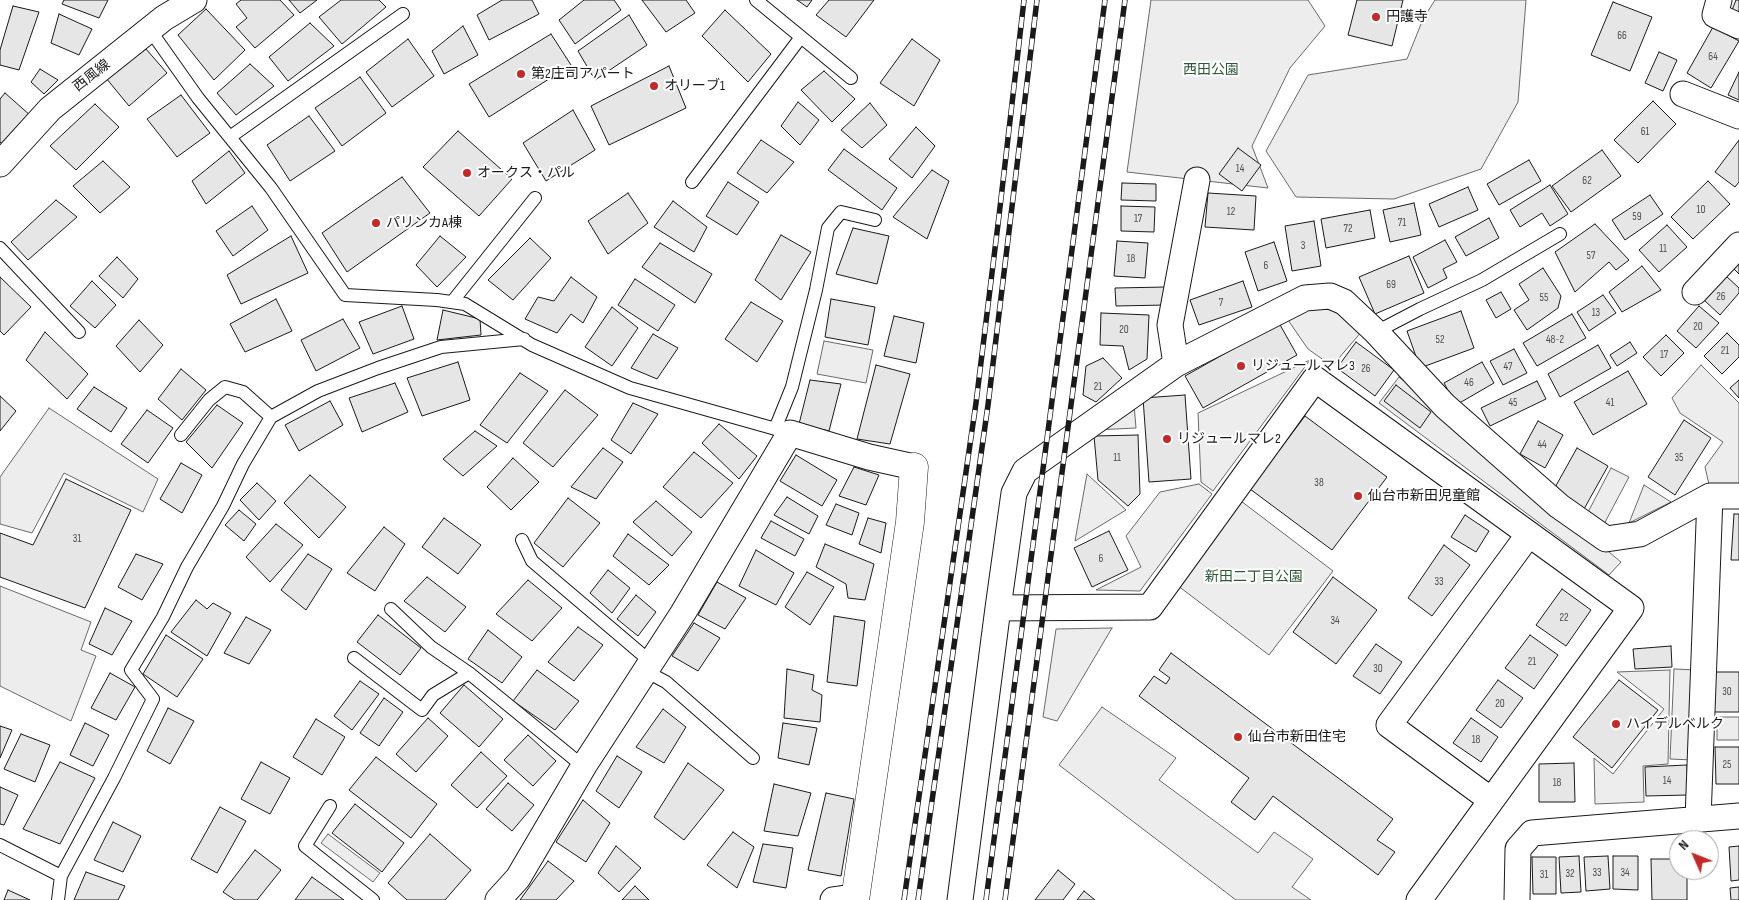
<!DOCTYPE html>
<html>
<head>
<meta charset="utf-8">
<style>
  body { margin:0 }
  #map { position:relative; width:1739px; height:900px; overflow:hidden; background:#fff; font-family:"Sofia Sans Condensed",sans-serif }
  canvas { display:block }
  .north { position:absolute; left:1669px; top:830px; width:50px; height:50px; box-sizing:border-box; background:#fff; border:1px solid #a3a3a3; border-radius:50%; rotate:314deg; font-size:14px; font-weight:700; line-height:20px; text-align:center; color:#1a1a1a }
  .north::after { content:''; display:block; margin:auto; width:18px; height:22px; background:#c62828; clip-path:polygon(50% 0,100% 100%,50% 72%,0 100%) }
</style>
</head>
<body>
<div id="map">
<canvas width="1739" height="900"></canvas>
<div class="north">N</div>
</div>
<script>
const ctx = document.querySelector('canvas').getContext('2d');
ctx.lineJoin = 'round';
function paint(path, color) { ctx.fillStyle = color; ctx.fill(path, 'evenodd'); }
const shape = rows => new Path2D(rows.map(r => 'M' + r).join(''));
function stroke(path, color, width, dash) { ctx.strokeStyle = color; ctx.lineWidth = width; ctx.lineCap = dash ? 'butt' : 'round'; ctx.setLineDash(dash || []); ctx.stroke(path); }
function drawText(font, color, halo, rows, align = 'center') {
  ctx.font = font + ' "Sofia Sans Condensed","Noto Sans JP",sans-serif'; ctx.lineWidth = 4; ctx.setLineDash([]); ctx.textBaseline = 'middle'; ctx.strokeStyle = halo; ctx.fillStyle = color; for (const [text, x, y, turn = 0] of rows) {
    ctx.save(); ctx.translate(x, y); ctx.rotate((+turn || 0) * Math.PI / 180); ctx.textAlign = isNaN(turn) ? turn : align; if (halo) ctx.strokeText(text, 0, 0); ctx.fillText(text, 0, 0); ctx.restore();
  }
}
const built = shape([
  [1151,0,1308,0,1325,26,1290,68,1252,146,1268,188,1127,172,1151,0],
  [1435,0,1526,0,1518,102,1481,169,1394,199,1296,197,1266,151,1308,75,1407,59,1423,19,1435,0],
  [1325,301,1363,330,1332,366,1308,349,1288,320,1325,301],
  [824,341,873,350,866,383,817,374,824,341],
  [1310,360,1213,491,1201,482,1198,413,1310,360],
  [1701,365,1739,403,1739,486,1710,489,1705,467,1723,442,1680,413,1672,398,1701,365],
  [1399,377,1621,562,1609,575,1379,403,1399,377],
  [1134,404,1136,428,1094,430,1134,404],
  [49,408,158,479,143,512,64,473,32,533,0,524,0,477,49,408],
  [1611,468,1629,477,1603,526,1586,516,1611,468],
  [1087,474,1126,510,1075,541,1087,474],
  [1199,484,1212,494,1140,591,1096,590,1141,567,1126,536,1160,492,1199,484],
  [1644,485,1671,502,1629,523,1644,485],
  [1237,498,1333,571,1269,655,1173,582,1237,498],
  [0,586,91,622,81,650,96,656,71,721,0,686,0,586],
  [1112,628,1057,721,1043,717,1056,629,1112,628],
  [1674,669,1697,670,1693,760,1670,759,1674,669],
  [1670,670,1668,764,1643,766,1644,802,1595,804,1594,758,1613,774,1664,709,1617,672,1670,670],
  [1102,707,1176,758,1159,780,1258,853,1274,832,1313,859,1292,887,1311,900,1236,900,1059,765,1102,707],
  [1717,717,1739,717,1739,740,1717,740,1717,717],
  [328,834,380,873,373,882,321,843,328,834]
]);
const building = shape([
  [64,0,108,0,99,18,62,4,64,0],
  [241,0,280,0,294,15,255,48,236,27,247,18,236,4,241,0],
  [289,0,317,0,300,13,289,0],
  [341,0,379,0,386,7,342,44,319,17,341,0],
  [502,0,532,0,539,14,489,40,477,15,502,0],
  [584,0,614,0,621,10,575,44,559,20,584,0],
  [642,0,686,0,695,13,666,32,642,0],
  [797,0,812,0,807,7,797,0],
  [829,0,874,0,846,37,816,15,829,0],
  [1357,0,1403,0,1392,46,1348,35,1357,0],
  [1736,0,1739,0,1739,12,1732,10,1736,0],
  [1613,2,1652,17,1630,71,1591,55,1613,2],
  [13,6,39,12,19,70,0,65,0,50,13,6],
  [206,9,245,50,214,80,178,35,206,9],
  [725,10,771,54,748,82,702,36,725,10],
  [59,14,92,29,79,55,51,43,59,14],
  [629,15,647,45,595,80,578,51,629,15],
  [310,23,334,46,288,81,269,57,310,23],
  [463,26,478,55,444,74,432,51,463,26],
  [1713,27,1739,41,1711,88,1687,73,1713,27],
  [551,34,571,65,489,117,469,84,551,34],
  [408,39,434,76,392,107,366,72,408,39],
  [912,39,940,60,914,106,880,83,912,39],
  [146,49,167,73,129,106,106,78,146,49],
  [1659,52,1677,60,1663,91,1645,83,1659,52],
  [250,64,274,86,236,115,217,93,250,64],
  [669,66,686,108,609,145,591,106,669,66],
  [40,69,58,80,44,94,31,82,40,69],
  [824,71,855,99,832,122,801,90,824,71],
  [1739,72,1739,100,1728,95,1739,72],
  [360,77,386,113,342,146,315,108,360,77],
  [5,93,31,116,4,146,0,142,0,99,5,93],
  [181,95,210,133,177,157,147,119,181,95],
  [1653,101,1676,124,1638,163,1614,140,1653,101],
  [798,102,819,120,800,145,781,126,798,102],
  [870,103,887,125,862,148,841,130,870,103],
  [95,104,119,127,76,170,50,146,95,104],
  [573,110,595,150,546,181,523,143,573,110],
  [309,116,335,151,290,181,267,145,309,116],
  [916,127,935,146,912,178,889,159,916,127],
  [458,131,512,179,479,216,423,167,458,131],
  [761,140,794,162,767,193,737,173,761,140],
  [1739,140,1739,182,1735,187,1715,172,1739,140],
  [1238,148,1261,165,1242,191,1219,174,1238,148],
  [844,149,897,188,882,210,828,170,844,149],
  [1602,150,1621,176,1571,212,1552,186,1602,150],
  [229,151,245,173,206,204,192,181,229,151],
  [1529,160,1541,181,1499,205,1487,184,1529,160],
  [103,161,130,187,100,213,73,186,103,161],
  [932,170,949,181,927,239,893,217,932,170],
  [402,177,430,213,347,272,322,233,402,177],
  [1708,181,1730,204,1693,239,1671,217,1708,181],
  [728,182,759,202,737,235,706,216,728,182],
  [1122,183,1156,184,1156,201,1121,200,1122,183],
  [1550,185,1568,214,1550,226,1542,213,1520,227,1510,210,1550,185],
  [1468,187,1478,210,1439,227,1429,204,1468,187],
  [628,193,648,223,608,254,588,221,628,193],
  [1208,193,1256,196,1254,230,1205,227,1208,193],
  [1650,195,1663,214,1625,240,1612,220,1650,195],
  [56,200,77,217,28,260,11,242,56,200],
  [673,201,707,227,694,252,654,227,673,201],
  [1414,203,1421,235,1390,242,1383,210,1414,203],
  [252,206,268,230,233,256,216,231,252,206],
  [1121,206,1155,207,1154,232,1121,231,1121,206],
  [1370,210,1375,238,1326,248,1321,219,1370,210],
  [1489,218,1499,238,1466,256,1455,237,1489,218],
  [1314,221,1321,266,1292,271,1285,226,1314,221],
  [1595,224,1629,260,1616,270,1609,262,1575,292,1555,252,1595,224],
  [1667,225,1687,247,1659,272,1639,250,1667,225],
  [853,228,889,236,877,284,836,274,853,228],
  [781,235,811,252,781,300,755,280,781,235],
  [291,236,308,273,241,304,227,275,291,236],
  [440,236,466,257,437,287,416,265,440,236],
  [530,238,551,258,513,300,488,280,530,238],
  [1445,240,1457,262,1443,269,1447,278,1428,288,1413,257,1445,240],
  [1117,241,1148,243,1145,278,1114,276,1117,241],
  [1274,242,1287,281,1258,291,1245,252,1274,242],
  [660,243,712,274,695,303,642,267,660,243],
  [1409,256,1424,293,1375,314,1359,277,1409,256],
  [117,257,138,279,123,298,99,276,117,257],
  [1739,263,1739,274,1734,269,1739,263],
  [1642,266,1661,290,1622,312,1609,292,1642,266],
  [1543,268,1561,296,1558,308,1527,330,1514,310,1529,300,1519,284,1543,268],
  [1726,276,1739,288,1739,293,1720,315,1704,300,1726,276],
  [0,277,31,307,4,335,0,331,0,277],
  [571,277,597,297,583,323,571,314,557,333,525,319,538,297,554,301,571,277],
  [635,279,675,305,658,331,618,305,635,279],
  [92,281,116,305,95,328,70,306,92,281],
  [1243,281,1252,307,1199,325,1190,300,1243,281],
  [1166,287,1166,305,1116,306,1115,288,1166,287],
  [1501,292,1511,309,1496,318,1486,300,1501,292],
  [1603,295,1616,313,1589,331,1577,312,1603,295],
  [276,299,292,331,245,352,230,324,276,299],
  [831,299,875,307,868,345,825,337,831,299],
  [751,302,783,321,757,362,725,339,751,302],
  [402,306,414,339,373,354,359,322,402,306],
  [1699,306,1719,323,1696,348,1677,331,1699,306],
  [612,307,638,328,612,366,585,347,612,307],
  [443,310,480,319,481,335,437,340,443,310],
  [1461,311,1474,348,1420,368,1407,331,1461,311],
  [1101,313,1149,315,1147,359,1129,370,1123,346,1100,345,1101,313],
  [1572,314,1586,338,1537,366,1523,343,1572,314],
  [894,316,924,323,916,363,884,356,894,316],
  [343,319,360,348,316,371,301,340,343,319],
  [139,320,163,345,140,372,116,346,139,320],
  [1279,323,1297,355,1203,408,1185,376,1279,323],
  [45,332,88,374,67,399,26,360,45,332],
  [1727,333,1739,345,1739,357,1722,374,1704,356,1727,333],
  [653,334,678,348,657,379,631,368,653,334],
  [1666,335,1684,353,1661,376,1643,357,1666,335],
  [1356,342,1394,370,1375,396,1337,368,1356,342],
  [1630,342,1637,353,1617,366,1610,355,1630,342],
  [1598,345,1611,368,1560,397,1548,374,1598,345],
  [1514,349,1527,373,1503,385,1490,361,1514,349],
  [1103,358,1122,378,1096,402,1083,395,1086,366,1103,358],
  [458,362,470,400,422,416,407,378,458,362],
  [1482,362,1494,383,1456,405,1444,383,1482,362],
  [876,365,910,374,890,444,857,439,876,365],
  [181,369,206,390,182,420,158,399,181,369],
  [1628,371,1647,404,1593,435,1574,402,1628,371],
  [520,373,548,391,507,443,480,425,520,373],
  [810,380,841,384,829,431,799,424,810,380],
  [1739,380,1739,398,1730,388,1739,380],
  [1537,381,1546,399,1490,426,1481,408,1537,381],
  [395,383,408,412,362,432,349,398,395,383],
  [1396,385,1431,412,1420,428,1384,401,1396,385],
  [94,387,127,408,111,432,77,409,94,387],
  [565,390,598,415,553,467,523,443,565,390],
  [1185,395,1191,479,1149,482,1143,398,1185,395],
  [0,396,16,411,0,431,0,396],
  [330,401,343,425,299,451,285,425,330,401],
  [633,403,658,414,631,454,611,440,633,403],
  [217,405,243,423,212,468,186,442,217,405],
  [147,410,173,428,148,463,121,444,147,410],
  [1305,416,1387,477,1332,550,1250,489,1305,416],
  [1684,420,1711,438,1675,495,1648,477,1684,420],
  [1538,421,1563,435,1545,468,1520,454,1538,421],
  [719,424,757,456,739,479,702,443,719,424],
  [475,431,497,446,463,476,443,459,475,431],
  [1138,435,1140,494,1128,506,1098,480,1094,436,1138,435],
  [603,448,623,462,596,499,571,487,603,448],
  [1577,448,1608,466,1584,509,1553,491,1577,448],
  [694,452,733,483,701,518,663,487,694,452],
  [796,455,837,480,822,506,780,481,796,455],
  [513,458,539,482,511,510,487,487,513,458],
  [181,463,202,475,182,513,160,499,181,463],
  [854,467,879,475,866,505,839,496,854,467],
  [310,475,346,507,319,538,284,503,310,475],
  [66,479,131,510,85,608,0,577,0,533,33,545,66,479],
  [257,483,276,501,259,520,240,500,257,483],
  [787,497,818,516,809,534,774,515,787,497],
  [568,498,600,523,563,567,534,543,568,498],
  [656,501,692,532,672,556,633,522,656,501],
  [836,504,859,513,852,535,826,525,836,504],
  [239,510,256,524,244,541,225,525,239,510],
  [1734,514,1739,514,1739,560,1731,560,1734,514],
  [1465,515,1489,531,1476,552,1451,537,1465,515],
  [444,518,481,545,458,574,422,547,444,518],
  [868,518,886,523,881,553,859,544,868,518],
  [771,521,804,539,795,556,761,538,771,521],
  [276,524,303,545,270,582,246,557,276,524],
  [384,527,405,544,375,591,347,573,384,527],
  [1109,531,1128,570,1092,587,1074,548,1109,531],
  [628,534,669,565,649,585,613,556,628,534],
  [825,544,874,564,865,600,848,598,846,584,816,567,825,544],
  [1444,545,1470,565,1432,616,1408,598,1444,545],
  [756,550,794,573,776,605,739,586,756,550],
  [136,554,163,564,142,600,118,587,136,554],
  [308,554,332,569,306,610,281,590,308,554],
  [608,570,630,588,612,613,590,593,608,570],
  [807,572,834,587,810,625,785,607,807,572],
  [427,577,466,607,445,632,404,601,427,577],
  [1333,577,1377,610,1336,664,1293,632,1333,577],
  [528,580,562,608,532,641,496,614,528,580],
  [717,582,746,598,725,629,698,615,717,582],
  [1562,589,1591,610,1566,646,1536,625,1562,589],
  [636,595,656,612,638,636,617,619,636,595],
  [196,600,207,609,213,603,231,613,207,656,171,632,196,600],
  [105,608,132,621,112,655,89,644,105,608],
  [378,615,421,648,400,675,357,642,378,615],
  [834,616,865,621,857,686,827,682,834,616],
  [246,617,271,630,249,664,224,653,246,617],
  [694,623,720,638,698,671,672,656,694,623],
  [578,627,603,645,574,681,548,662,578,627],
  [488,630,522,657,502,683,468,659,488,630],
  [166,635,203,659,177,697,143,674,166,635],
  [1530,635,1558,655,1534,689,1505,668,1530,635],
  [1376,644,1402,662,1380,694,1353,676,1376,644],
  [1671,646,1672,667,1635,669,1633,649,1671,646],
  [1171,653,1393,819,1377,840,1395,852,1378,875,1273,796,1255,820,1231,802,1249,778,1139,696,1154,676,1166,684,1170,678,1159,670,1171,653],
  [787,669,814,675,812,690,822,695,820,722,784,718,787,669],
  [537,670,579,701,555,730,513,701,537,670],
  [1715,672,1739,672,1739,712,1714,712,1715,672],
  [110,673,135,687,116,720,91,708,110,673],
  [1498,680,1523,698,1501,728,1476,710,1498,680],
  [1619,680,1658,710,1612,768,1573,737,1619,680],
  [360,681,379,694,352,730,334,716,360,681],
  [464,685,503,719,479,747,440,713,464,685],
  [384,698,403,712,379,746,360,733,384,698],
  [168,708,194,721,170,764,147,751,168,708],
  [663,709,686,727,664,763,636,747,663,709],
  [428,718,448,736,416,772,396,754,428,718],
  [1471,718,1498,737,1481,762,1453,743,1471,718],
  [316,719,345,737,322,775,293,757,316,719],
  [85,723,109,735,93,766,70,755,85,723],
  [783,723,817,728,809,765,778,758,783,723],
  [0,726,12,730,0,758,0,726],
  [21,734,50,745,35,782,4,769,21,734],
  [528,735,556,761,533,786,504,760,528,735],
  [1715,747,1739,747,1739,784,1716,784,1715,747],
  [481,752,507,776,477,808,451,785,481,752],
  [617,756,642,772,619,808,596,791,617,756],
  [376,757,437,804,411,838,349,790,376,757],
  [60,762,95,778,60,844,23,829,60,762],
  [261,762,290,778,270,814,241,799,261,762],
  [688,763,724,790,684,840,654,817,688,763],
  [1574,763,1575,802,1539,802,1539,764,1574,763],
  [1687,765,1688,795,1646,796,1645,767,1687,765],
  [508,783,534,805,512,831,486,809,508,783],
  [774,784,811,793,798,836,764,831,774,784],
  [0,787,18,795,4,825,0,824,0,787],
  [826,793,854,799,841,876,808,870,826,793],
  [583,800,610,823,586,862,556,842,583,800],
  [355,804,404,843,382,872,332,833,355,804],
  [220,807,246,821,217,873,191,859,220,807],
  [113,822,141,836,123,872,94,860,113,822],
  [733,832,754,847,737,888,707,865,733,832],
  [430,834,471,870,445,900,407,900,388,883,430,834],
  [763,844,793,848,786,888,753,882,763,844],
  [616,846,641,868,619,892,598,873,616,846],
  [1739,846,1739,880,1731,881,1729,847,1739,846],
  [255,850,281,870,257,900,235,900,223,892,255,850],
  [1579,856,1581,892,1561,893,1559,857,1579,856],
  [1608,856,1610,889,1586,891,1584,857,1608,856],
  [1613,856,1638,856,1638,890,1613,889,1613,856],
  [1532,857,1556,857,1556,894,1533,894,1532,857],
  [1651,859,1679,859,1679,870,1687,870,1687,900,1652,900,1651,859],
  [548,861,574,881,556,900,520,900,548,861],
  [1058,870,1075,884,1063,900,1035,900,1058,870],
  [86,872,125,886,118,900,74,900,86,872],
  [312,877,344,900,295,900,312,877],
  [635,886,649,900,622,900,635,886],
  [1739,887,1739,900,1731,900,1730,888,1739,887],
  [8,890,30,900,4,900,8,890],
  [1084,891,1095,900,1077,900,1084,891]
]);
const lane = shape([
  [756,0,851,78],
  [150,30,198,98,271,188,345,295,437,300,465,304,532,345,630,388,790,433],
  [230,137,403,14],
  [692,182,801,37],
  [0,248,79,332],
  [452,302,535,198],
  [1376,332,1420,309,1482,280,1560,234],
  [775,429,792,387,816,290,828,228,841,212,875,220],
  [181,435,209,400,225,387,243,392,271,417],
  [522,540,532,561,651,662],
  [391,609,431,647,469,673],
  [354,658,422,710,433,695,469,673,584,767],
  [645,671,666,682,753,758],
  [330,806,305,846,373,900],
  [0,845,61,876,114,778,153,699,131,670,163,617,187,567,223,506,243,464,271,417,318,391,378,368,441,347,524,339],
  [58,900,61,876]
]);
const street = shape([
  [1719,0,1715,15,1739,26],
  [1683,94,1739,116],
  [0,164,50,109,164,18,194,0],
  [1695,292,1739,245],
  [1176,364,1170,325,1197,180],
  [998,608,1150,607,1315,379,1631,608,1419,900],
  [1491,800,1389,725,1529,534],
  [1698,819,1710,496],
  [498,900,518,878,585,764,683,613,790,433,869,457,914,467],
  [833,900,855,897],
  [960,900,998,608,1014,493,1025,471,1176,364,1305,298,1330,296,1344,302,1376,332,1445,406,1559,506,1606,539,1640,534,1710,496,1739,496],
  [1517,900,1518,849,1532,833,1739,816]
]);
const secondary = shape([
  [855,900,910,522,914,467]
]);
const rail = shape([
  [904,900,976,403,999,216,1024,0],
  [918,900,988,405,1037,0],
  [986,900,1105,0],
  [1005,900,1125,0]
]);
const markers = [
  [1376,17,5,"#c62828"],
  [521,74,5,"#c62828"],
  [654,86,5,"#c62828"],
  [467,173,5,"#c62828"],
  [376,223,5,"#c62828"],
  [1241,366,5,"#c62828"],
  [1167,439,5,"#c62828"],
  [1358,496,5,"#c62828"],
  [1616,724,5,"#c62828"],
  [1238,737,5,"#c62828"]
];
const numberNames = [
  ["66",1622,36],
  ["64",1713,57],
  ["61",1645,132],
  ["14",1240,169],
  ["62",1587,181],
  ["10",1701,210],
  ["12",1231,212],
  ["59",1637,217],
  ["17",1138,219],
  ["71",1402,223],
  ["72",1348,229],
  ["3",1303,246],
  ["11",1663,249],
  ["57",1591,256],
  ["18",1131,259],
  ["6",1266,266],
  ["69",1391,285],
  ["26",1721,297],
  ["55",1544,298],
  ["7",1221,303],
  ["13",1596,313],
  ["20",1698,327],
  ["20",1124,330],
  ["52",1440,340],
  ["48-2",1555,340],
  ["21",1725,351],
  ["17",1664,355],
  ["47",1508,367],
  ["26",1366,369],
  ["46",1469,383],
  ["21",1098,387],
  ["45",1513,403],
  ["41",1610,403],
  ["44",1542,445],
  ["11",1117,458],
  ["35",1679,458],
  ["38",1319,483],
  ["31",77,539],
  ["6",1101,559],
  ["33",1439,582],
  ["22",1564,618],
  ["34",1335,621],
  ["21",1532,662],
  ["30",1378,669],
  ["30",1727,692],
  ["20",1500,704],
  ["18",1476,740],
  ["25",1727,765],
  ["14",1667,781],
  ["18",1557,783],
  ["33",1597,873],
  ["34",1625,873],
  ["32",1570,874],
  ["31",1544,875]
];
const poiNames = [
  ["円護寺",1386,17],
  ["第2庄司アパート",531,74],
  ["オリーブ1",664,86],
  ["オークス・パル",477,173],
  ["パリンカA棟",386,223],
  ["リジュールマレ3",1251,366],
  ["リジュールマレ2",1177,439],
  ["仙台市新田児童館",1368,496],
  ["ハイデルベルク",1626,724],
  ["仙台市新田住宅",1248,737]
];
const parkNames = [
  ["西田公園",1211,70],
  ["新田二丁目公園",1254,577]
];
const streetNames = [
  ["西風線",92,76,-38]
];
paint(built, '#ededed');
stroke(built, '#6a6a6a', 1);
paint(building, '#e6e6e6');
stroke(building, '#1a1a1a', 1);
stroke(lane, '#1a1a1a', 14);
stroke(street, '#1a1a1a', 27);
stroke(secondary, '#1a1a1a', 29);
stroke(lane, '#fff', 12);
stroke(street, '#fff', 25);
stroke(secondary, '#fff', 28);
stroke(rail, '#1a1a1a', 5.5);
stroke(rail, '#fff', 4, [11]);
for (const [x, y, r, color] of markers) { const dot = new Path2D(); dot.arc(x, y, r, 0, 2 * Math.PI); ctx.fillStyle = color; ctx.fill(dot); stroke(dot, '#fff', 2); }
drawText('11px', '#4d4d4d', null, numberNames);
drawText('14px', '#1a1a1a', '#fff', poiNames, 'left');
drawText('14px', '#2b5a34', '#fff', parkNames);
drawText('14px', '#1a1a1a', '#fff', streetNames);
</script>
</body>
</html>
